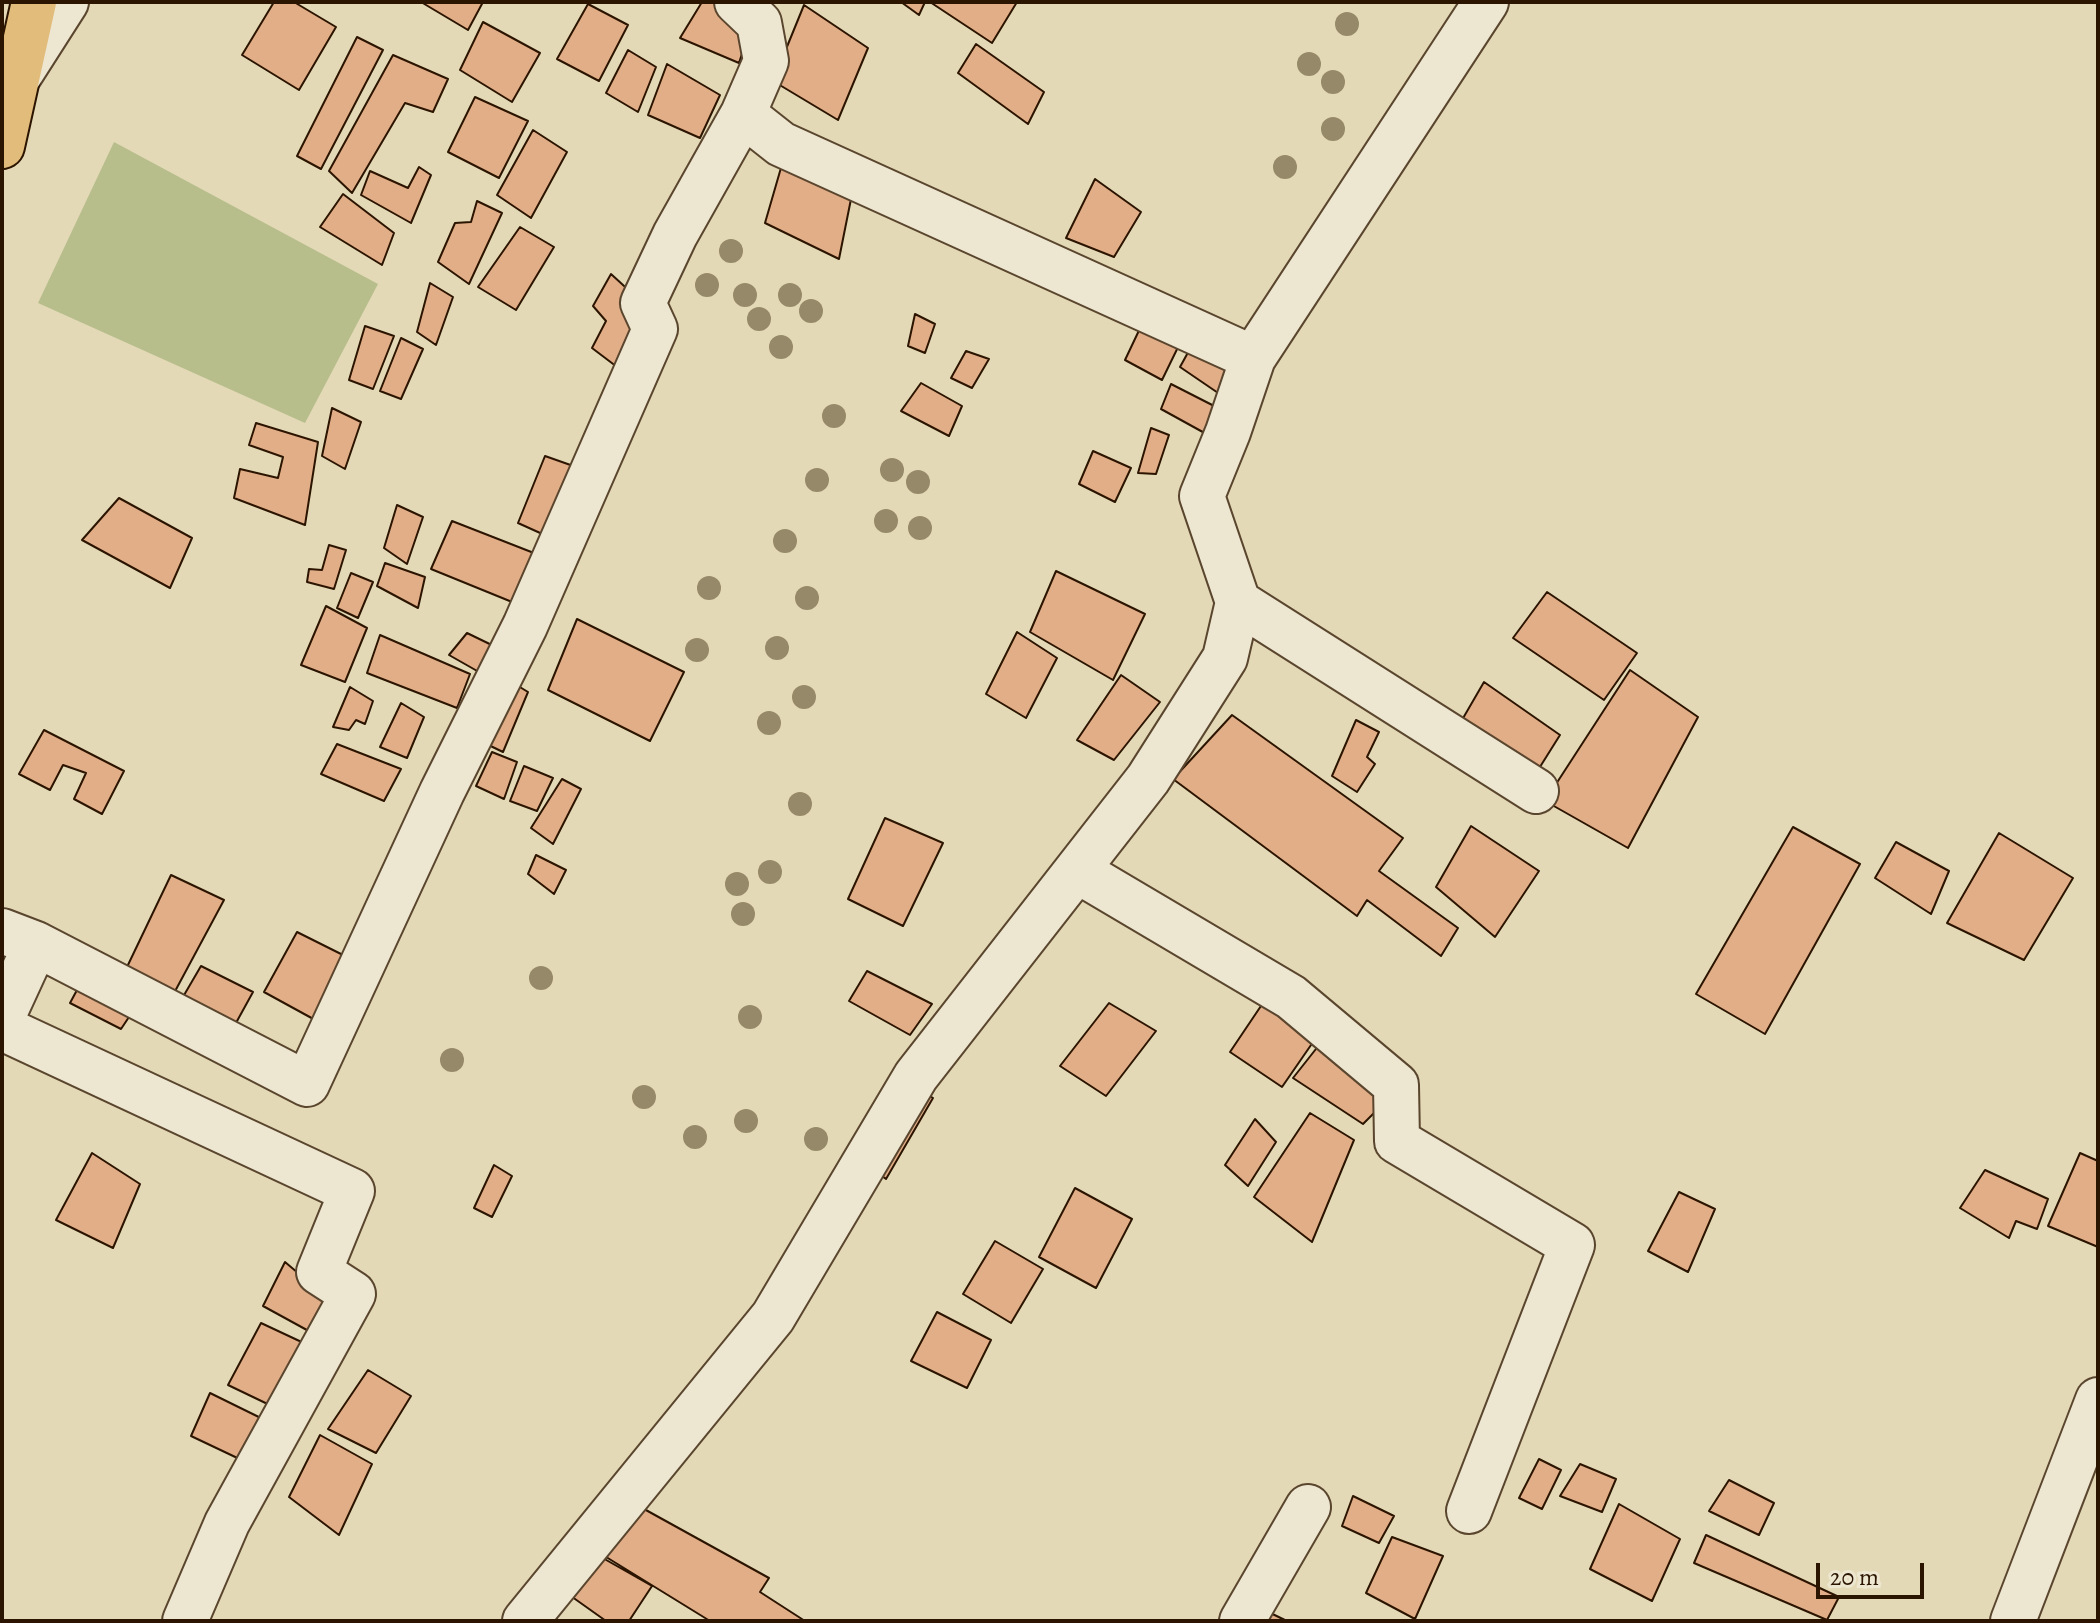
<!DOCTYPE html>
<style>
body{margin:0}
#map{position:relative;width:2100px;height:1623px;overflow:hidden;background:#e4d9b6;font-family:Alegreya,serif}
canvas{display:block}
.frame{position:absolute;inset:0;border:4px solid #2c1500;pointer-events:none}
.scale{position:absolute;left:1816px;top:1563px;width:108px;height:36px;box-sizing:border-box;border:4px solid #2c1500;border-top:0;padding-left:10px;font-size:24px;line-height:28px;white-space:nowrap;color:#2c1500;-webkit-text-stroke:6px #ede6d0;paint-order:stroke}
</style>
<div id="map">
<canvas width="2100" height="1623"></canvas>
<div class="frame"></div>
<div class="scale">20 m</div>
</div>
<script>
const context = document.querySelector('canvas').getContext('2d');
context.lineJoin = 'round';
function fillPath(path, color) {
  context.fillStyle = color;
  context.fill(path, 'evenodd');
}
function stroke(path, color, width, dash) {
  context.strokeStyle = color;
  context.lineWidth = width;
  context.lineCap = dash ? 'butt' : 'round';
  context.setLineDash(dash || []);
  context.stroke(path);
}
fillPath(new Path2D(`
 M114,142L378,284L305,423L38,303Z`), '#b7be8c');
const building = new Path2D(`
 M274,2H294L336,27L299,90L242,55Z
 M421,2H483L468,30Z
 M702,2H727L752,23L739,63L680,38Z
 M901,2H925L919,15Z
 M930,2H1017L992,43Z
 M588,4L628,25L599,81L557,59Z
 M804,5L868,48L838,120L773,81Z
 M483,22L540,53L512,102L460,70Z
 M357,37L383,50L321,169L297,156Z
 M976,44L1044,92L1028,124L958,73Z
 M628,50L656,67L638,112L606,93Z
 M393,55L448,79L433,112L405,103L352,193L329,171Z
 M667,64L720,95L700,138L648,115Z
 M475,97L528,121L499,178L448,152Z
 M533,130L567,152L531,218L497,195Z
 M785,154L854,184L839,259L765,223Z
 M419,167L431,175L411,223L361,195L370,171L408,188Z
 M1095,179L1141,212L1114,257L1066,238Z
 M343,194L394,233L382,265L320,227Z
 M477,201L502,213L469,284L438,262L455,223L471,222Z
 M520,227L554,247L516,310L478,287Z
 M611,274L635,296L640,331L625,373L592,348L606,321L593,306Z
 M430,283L453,297L436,345L417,332Z
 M915,314L935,324L925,353L908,346Z
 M1143,322L1182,339L1162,380L1125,360Z
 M365,326L394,336L373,389L349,380Z
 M401,338L423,349L401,399L380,391Z
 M1191,347L1236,373L1224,397L1180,367Z
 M966,351L989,359L972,388L951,378Z
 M921,383L962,406L949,436L901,411Z
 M1171,384L1222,410L1210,436L1161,409Z
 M332,408L361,422L345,469L322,456Z
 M256,423L318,442L305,525L234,498L240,469L278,478L283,457L249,445Z
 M1151,428L1169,435L1156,474L1138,473Z
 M1093,451L1131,468L1115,502L1079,484Z
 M545,456L579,468L549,537L518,523Z
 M119,498L192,538L170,588L82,540Z
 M397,505L423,517L407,564L384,548Z
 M452,521L539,555L517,604L431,569Z
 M329,545L346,550L334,589L307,582L309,569L322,570Z
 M385,563L425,577L418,608L377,586Z
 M1056,571L1145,614L1113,680L1030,632Z
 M351,573L373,582L358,618L337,608Z
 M1547,592L1637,653L1604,700L1513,638Z
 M326,606L367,628L345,682L301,665Z
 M577,619L684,672L650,741L548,690Z
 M1017,632L1057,658L1026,718L986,694Z
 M467,633L500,649L486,676L449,655Z
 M380,635L470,674L457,708L367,673Z
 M1630,670L1698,717L1628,848L1545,801Z
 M1121,675L1160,702L1114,760L1077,740Z
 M505,678L528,692L503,752L476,739Z
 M1484,682L1560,735L1528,786L1455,732Z
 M350,687L373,701L365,724L356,720L349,730L333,727Z
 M401,703L424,717L407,758L380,747Z
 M1232,715L1403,838L1379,871L1458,928L1441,956L1367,900L1357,916L1173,779Z
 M1356,720L1379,732L1367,757L1375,764L1357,792L1332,776Z
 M44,730L124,771L102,814L74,799L86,773L63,765L50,790L19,774Z
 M337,744L401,769L384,801L321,774Z
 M492,752L517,762L504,799L476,786Z
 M524,766L553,778L537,811L510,801Z
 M562,779L581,789L553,844L531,828Z
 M885,818L943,843L903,926L848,899Z
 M1471,826L1539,871L1495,937L1436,887Z
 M1793,827L1860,864L1765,1034L1696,994Z
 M1999,833L2073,878L2024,960L1947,923Z
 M1896,842L1949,871L1931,914L1875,878Z
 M536,855L566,870L554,894L528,874Z
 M171,875L224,900L173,995L127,967Z
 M297,932L345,956L317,1021L264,992Z
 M201,966L253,992L231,1032L180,1002Z
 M867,971L932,1004L910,1035L849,1001Z
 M84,977L137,1005L121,1029L70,1003Z
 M1269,994L1320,1032L1282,1087L1230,1052Z
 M1109,1003L1156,1031L1106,1096L1060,1066Z
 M1327,1035L1381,1082L1376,1111L1363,1124L1293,1078Z
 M920,1090L933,1098L886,1179L870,1167Z
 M1310,1113L1354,1140L1312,1242L1254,1197Z
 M1255,1119L1276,1142L1248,1186L1225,1165Z
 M92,1153L140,1184L113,1248L56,1220Z
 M2080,1153L2098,1161V1247L2048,1226Z
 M494,1165L512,1176L492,1217L474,1208Z
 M1985,1170L2048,1199L2037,1229L2016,1221L2009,1238L1960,1208Z
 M1075,1188L1132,1219L1096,1288L1039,1257Z
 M1679,1192L1715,1209L1688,1272L1648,1251Z
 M995,1241L1043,1269L1011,1323L963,1294Z
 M285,1262L330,1300L316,1335L263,1306Z
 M937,1312L991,1340L967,1388L911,1361Z
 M261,1323L308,1345L278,1409L228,1385Z
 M368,1370L411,1396L376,1453L328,1429Z
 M210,1393L273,1424L250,1464L191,1436Z
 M320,1435L372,1464L339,1535L289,1497Z
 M1539,1459L1561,1470L1542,1509L1519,1498Z
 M1580,1464L1616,1479L1602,1512L1560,1496Z
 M1729,1480L1774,1503L1759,1535L1709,1511Z
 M1353,1496L1394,1516L1379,1543L1342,1526Z
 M635,1504L769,1578L760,1592L805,1621H710L598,1552Z
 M1619,1504L1680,1539L1652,1601L1590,1569Z
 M1706,1535L1839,1597L1827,1620L1694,1563Z
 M1392,1537L1443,1556L1415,1619L1366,1593Z
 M601,1557L652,1586L629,1621H606L568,1594Z
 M1260,1608L1287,1621H1253Z`);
fillPath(building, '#e2ae88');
stroke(building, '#2c1500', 2);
const minor = new Path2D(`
 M737,2L759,23L766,61L743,114L781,144L1253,358
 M20,74L66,2
 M1238,602L1536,791
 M1078,871L1291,997L1396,1085L1397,1141L1572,1245L1469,1511
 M2,931L36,944L2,1018
 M36,944L307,1084L442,792L525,626L655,329L643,303L675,235L743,114
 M2,1028L352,1191L319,1272L353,1294L227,1523L185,1621
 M525,1621L773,1317L916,1076L1148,779L1225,658L1238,602L1202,496L1228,432L1253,358L1486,2
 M1242,1621L1308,1507
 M2013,1621L2098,1400`);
const major = new Path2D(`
 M2,146L34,2`);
stroke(minor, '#5a462e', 48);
stroke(major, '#2c1500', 48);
stroke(minor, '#ede6d0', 44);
stroke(major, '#e2bc7b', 44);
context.fillStyle = '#968969';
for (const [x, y] of [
 [1347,24],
 [1309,64],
 [1333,82],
 [1333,129],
 [1285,167],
 [731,251],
 [707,285],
 [745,295],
 [790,295],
 [811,311],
 [759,319],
 [781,347],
 [834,416],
 [892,470],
 [817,480],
 [918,482],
 [886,521],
 [920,528],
 [785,541],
 [709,588],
 [807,598],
 [777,648],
 [697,650],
 [804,697],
 [769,723],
 [800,804],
 [770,872],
 [737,884],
 [743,914],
 [541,978],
 [750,1017],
 [452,1060],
 [644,1097],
 [746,1121],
 [695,1137],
 [816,1139]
]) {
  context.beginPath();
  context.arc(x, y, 12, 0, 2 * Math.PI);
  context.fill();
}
</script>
